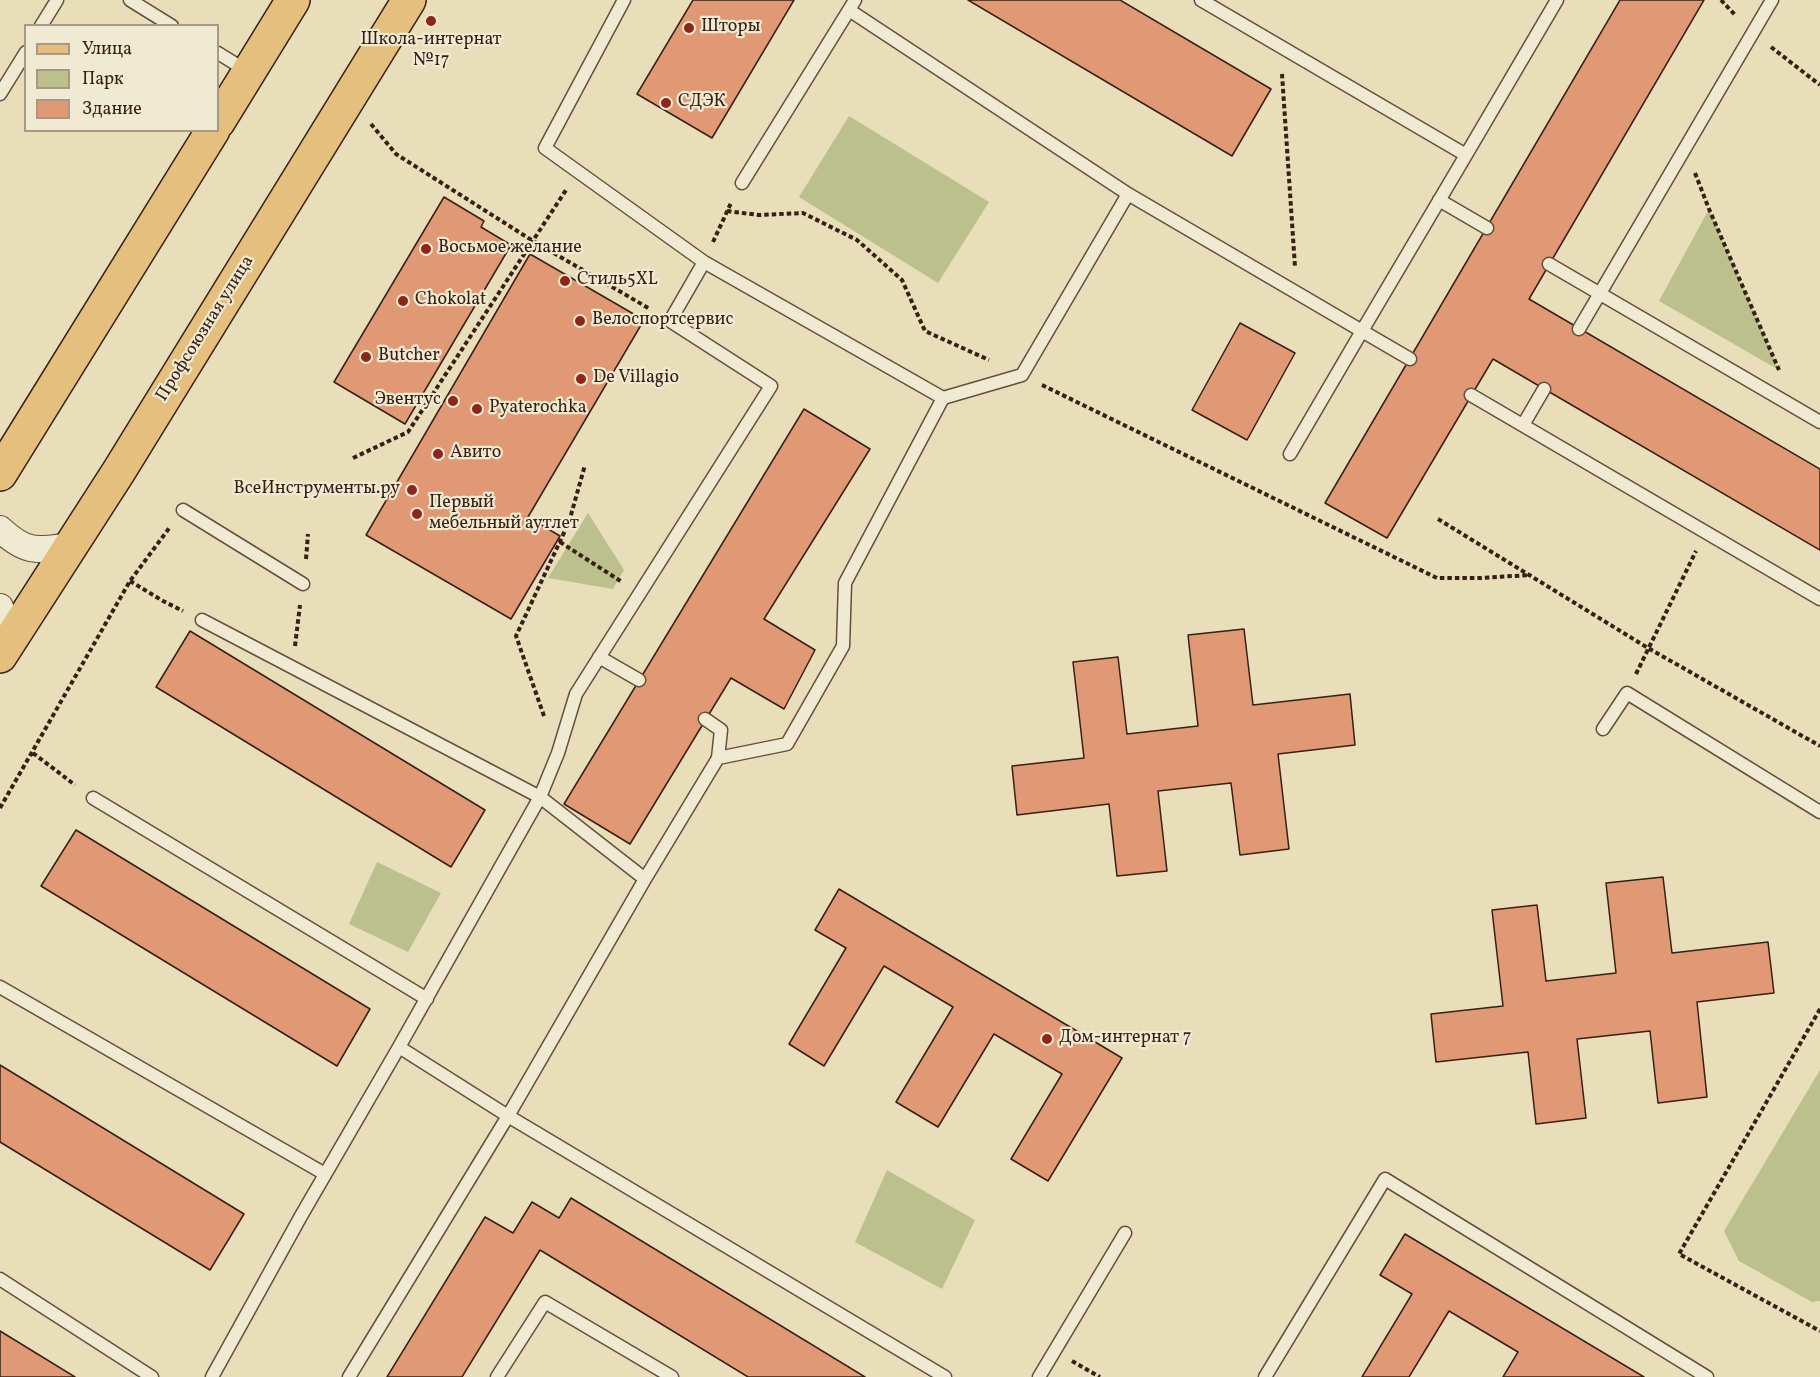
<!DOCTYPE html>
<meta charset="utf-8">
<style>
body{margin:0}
#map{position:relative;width:1820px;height:1377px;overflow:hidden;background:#e9deba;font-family:Vollkorn,serif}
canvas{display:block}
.legend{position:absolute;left:24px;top:24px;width:195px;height:108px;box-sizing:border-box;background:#f1ead2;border:2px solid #a79986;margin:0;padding:8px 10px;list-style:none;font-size:18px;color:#371f14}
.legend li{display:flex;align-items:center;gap:12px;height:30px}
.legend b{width:30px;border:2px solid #a79986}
</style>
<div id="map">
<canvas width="1820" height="1377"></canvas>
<ul class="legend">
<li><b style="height:8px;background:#e4bf7d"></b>Улица</li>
<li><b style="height:16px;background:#bbc08c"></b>Парк</li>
<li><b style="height:16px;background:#e19975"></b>Здание</li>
</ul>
</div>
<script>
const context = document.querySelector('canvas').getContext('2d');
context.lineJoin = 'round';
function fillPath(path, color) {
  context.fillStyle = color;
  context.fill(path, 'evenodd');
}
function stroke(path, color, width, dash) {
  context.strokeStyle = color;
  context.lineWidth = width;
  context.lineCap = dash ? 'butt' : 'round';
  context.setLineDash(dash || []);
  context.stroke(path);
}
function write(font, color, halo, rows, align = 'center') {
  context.font = font + ' Vollkorn,serif';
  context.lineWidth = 4.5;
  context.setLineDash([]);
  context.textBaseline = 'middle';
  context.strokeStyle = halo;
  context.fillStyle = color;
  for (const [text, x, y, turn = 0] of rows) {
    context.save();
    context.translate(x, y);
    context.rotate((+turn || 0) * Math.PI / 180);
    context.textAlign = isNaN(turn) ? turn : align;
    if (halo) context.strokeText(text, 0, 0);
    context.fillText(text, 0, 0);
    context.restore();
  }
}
fillPath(new Path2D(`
 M849,116L989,202L938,283L799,197Z
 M1709,209L1779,370L1659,301Z
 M588,513L624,570L613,589L548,578Z
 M377,862L441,893L408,952L349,924Z
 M1820,1070V1301L1812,1302L1739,1261L1724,1231Z
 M887,1170L975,1220L942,1289L855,1242Z`), '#bbc08c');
const building = new Path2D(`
 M693,0H794L712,138L637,94Z
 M968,0H1120L1271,89L1232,156Z
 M1620,0H1704L1529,299L1820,469V550L1493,359L1387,538L1325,503Z
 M444,197L484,221L481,227L511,245L405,424L334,382Z
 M530,254L644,320L528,517L560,536L511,619L366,535Z
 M1240,323L1295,353L1247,440L1192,410Z
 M804,409L870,449L764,619L815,650L784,709L731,678L630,844L564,804Z
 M1244,629L1253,705L1350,694L1355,745L1278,754L1289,849L1240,855L1231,783L1158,791L1167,871L1117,876L1109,804L1017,815L1012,766L1084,758L1073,662L1118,657L1127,734L1198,726L1188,635Z
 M190,631L485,810L451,867L156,687Z
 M76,830L370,1009L337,1066L41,886Z
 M1663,877L1672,953L1768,942L1774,993L1697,1002L1707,1097L1658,1103L1650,1031L1577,1039L1586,1118L1536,1124L1528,1052L1436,1062L1431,1014L1503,1006L1492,910L1537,905L1546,981L1616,973L1606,883Z
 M839,889L1122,1058L1048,1181L1011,1159L1062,1074L994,1034L938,1127L896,1102L953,1007L884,966L824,1066L789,1044L846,948L815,930Z
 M0,1065L244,1214L210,1270L0,1142Z
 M571,1198L865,1377H748L540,1250L462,1377H387L485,1217L513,1233L532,1202L559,1218Z
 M1405,1234L1644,1377H1503L1518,1352L1449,1311L1409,1377H1362L1412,1294L1380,1275Z
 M0,1331L75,1377H0Z`);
fillPath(building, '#e19975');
stroke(building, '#371f14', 1.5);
const service = new Path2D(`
 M130,0L172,26
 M624,0L545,148L704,262L943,398L1022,375L1128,194L1362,331L1466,155L1201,0
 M855,0L849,10L1128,194
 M41,26L57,0
 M218,53L247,71
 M0,94L26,52
 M1466,155L1557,0
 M742,183L849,10
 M1439,200L1487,228
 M1549,264L1820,422
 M1579,329L1772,0
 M1471,395L1820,599
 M1523,425L1544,389
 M1290,454L1362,331L1410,359
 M183,510L303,584
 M202,620L540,797L399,1047
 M599,657L639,680
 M705,719L721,730L718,758
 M1603,729L1627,693L1820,812
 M93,798L427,999
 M645,879L540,797L558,753L576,694L771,386L670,321L704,262
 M0,987L325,1174
 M0,1279L152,1377
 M212,1377L301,1216L399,1047L508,1116L945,1377
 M349,1377L508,1116L645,879L718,758L787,744L843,646L845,583L943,398
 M497,1377L545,1302L672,1377
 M1039,1377L1125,1233
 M1265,1377L1385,1179L1707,1377`);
const minor = new Path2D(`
 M0,529C26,553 36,551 69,546
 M0,607L11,638`);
const primary = new Path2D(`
 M218,122L293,0
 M0,474L213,130
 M0,656L119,471L409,0`);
stroke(service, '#644f3e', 15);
stroke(minor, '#644f3e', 28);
stroke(primary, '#371f14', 36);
stroke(new Path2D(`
 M1721,0L1736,16
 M1771,47L1820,85
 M1282,74L1295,267
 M371,124L396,154L533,241L650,309
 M1695,173L1709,209L1779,370
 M727,211L759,215L803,213L857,240L902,280L925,331L989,360
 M713,242L731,203
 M1042,385L1437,578H1480L1530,575
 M353,458L408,432L566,190
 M1438,519L1648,648L1820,746
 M560,542L622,582
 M306,559L308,534
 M130,581L163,601L183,611
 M295,646L300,605
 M1636,674L1696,551
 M544,716L516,636L569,522L585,465
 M33,753L75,785
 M0,808L130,581L170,527
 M1820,1009L1679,1254L1820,1331
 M1072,1361L1100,1377`), '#371f14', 4, [4.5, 3]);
stroke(service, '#f1ead2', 12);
stroke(minor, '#f1ead2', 26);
stroke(primary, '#e4bf7d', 33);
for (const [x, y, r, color] of [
 [431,21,6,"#8f2418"],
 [689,28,6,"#8f2418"],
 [666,103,6,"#8f2418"],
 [426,249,6,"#8f2418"],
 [565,281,6,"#8f2418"],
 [403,301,6,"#8f2418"],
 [580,321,6,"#8f2418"],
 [366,357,6,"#8f2418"],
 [581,379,6,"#8f2418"],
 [453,401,6,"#8f2418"],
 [477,409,6,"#8f2418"],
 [438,454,6,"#8f2418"],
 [412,490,6,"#8f2418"],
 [417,514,6,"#8f2418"],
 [1047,1039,6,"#8f2418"]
]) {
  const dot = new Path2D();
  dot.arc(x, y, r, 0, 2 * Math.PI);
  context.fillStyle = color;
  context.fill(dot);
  stroke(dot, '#f1ead2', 2);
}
write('18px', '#371f14', '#f1ead2', [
 ["Шторы",701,28],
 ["Школа-интернат",431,41,"center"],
 ["№17",431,62,"center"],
 ["СДЭК",678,103],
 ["Восьмое желание",438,249],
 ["Стиль5XL",577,281],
 ["Chokolat",415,301],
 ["Велоспортсервис",592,321],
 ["Butcher",378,357],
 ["De Villagio",593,379],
 ["Эвентус",441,401,"right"],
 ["Pyaterochka",489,409],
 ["Авито",450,454],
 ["ВсеИнструменты.ру",400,490,"right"],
 ["Первый",429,504],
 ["мебельный аутлет",429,525],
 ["Дом-интернат 7",1059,1039]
], 'left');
write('18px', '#371f14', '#f1ead2', [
 ["Профсоюзная улица",206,329,-58]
]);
</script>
